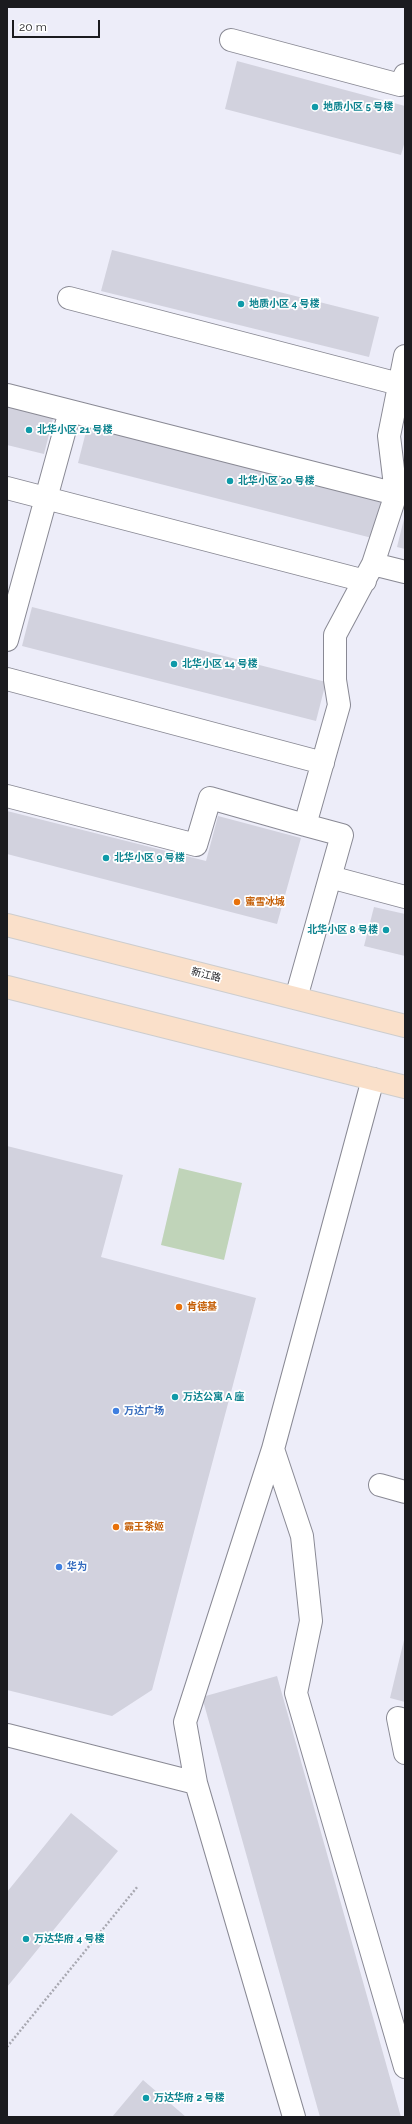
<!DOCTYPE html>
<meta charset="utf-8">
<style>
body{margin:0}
#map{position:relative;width:412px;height:2124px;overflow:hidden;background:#ededf9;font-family:Raleway,sans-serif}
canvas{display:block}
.frame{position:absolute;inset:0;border:8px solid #1b1b1f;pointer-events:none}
.scale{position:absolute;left:12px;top:20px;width:88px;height:18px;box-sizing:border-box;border:2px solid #1b1b1f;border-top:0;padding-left:5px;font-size:12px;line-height:14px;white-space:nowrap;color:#1b1b1f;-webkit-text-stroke:3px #fff;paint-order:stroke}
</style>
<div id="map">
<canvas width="412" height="2124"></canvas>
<div class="frame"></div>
<div class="scale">20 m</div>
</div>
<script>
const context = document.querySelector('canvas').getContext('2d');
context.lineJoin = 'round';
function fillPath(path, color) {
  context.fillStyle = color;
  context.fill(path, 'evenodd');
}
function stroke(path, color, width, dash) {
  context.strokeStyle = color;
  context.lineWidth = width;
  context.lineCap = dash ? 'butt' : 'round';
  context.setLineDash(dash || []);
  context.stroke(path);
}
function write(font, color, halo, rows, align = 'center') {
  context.font = font + ' Raleway,"Noto Sans SC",sans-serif';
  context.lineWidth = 3.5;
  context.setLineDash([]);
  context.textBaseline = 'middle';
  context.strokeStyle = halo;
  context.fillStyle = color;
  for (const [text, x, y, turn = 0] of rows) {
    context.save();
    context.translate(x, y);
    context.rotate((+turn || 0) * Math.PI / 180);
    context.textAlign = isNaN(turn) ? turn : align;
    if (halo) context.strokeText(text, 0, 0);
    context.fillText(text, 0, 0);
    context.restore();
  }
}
fillPath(new Path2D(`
 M179,1168L242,1183L224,1260L161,1245Z`), '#c0d4b9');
fillPath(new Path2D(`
 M237,61L405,106V141L401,155L225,109Z
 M112,250L379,317L369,357L101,291Z
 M7,403L54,415L44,454L7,445Z
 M88,424L382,499L372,538L78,463Z
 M404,519H405V549L397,547Z
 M32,607L326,682L316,721L22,646Z
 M7,811L206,861L218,816L301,838L277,924L7,854Z
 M374,907L405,914V956L364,946Z
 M7,1146L123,1175L101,1257L256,1298L152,1690L112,1716L7,1690Z
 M404,1640H405V1702L390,1698Z
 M277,1676L401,2117H320L202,1697Z
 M71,1813L118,1851L7,1987V1892Z
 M143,2080L186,2117H112Z`), '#d2d2de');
const minor = new Path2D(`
 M231,40L400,85L405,75
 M69,298L399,384
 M7,395L396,494
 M7,488L365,581
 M373,564L405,572
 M7,640L70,411
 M7,679L323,763
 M7,796L196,845L210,798L305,825
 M330,877L405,897
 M296,998L342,835L305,825L339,705L335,680V635L373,564L396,494L389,436L405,356
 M373,1079L273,1449L302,1536L311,1621L296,1693L405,2067
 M273,1449L185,1722L196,1783L294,2117
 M380,1485L405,1492
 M405,1720L398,1718L405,1753
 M7,1735L196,1783`);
const major = new Path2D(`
 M7,925L405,1026
 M7,987L405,1087`);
stroke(minor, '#898994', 24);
stroke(major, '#cdcdce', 24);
stroke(new Path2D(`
 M7,2047L138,1886`), '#a8a8b1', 2.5, [2, 2]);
stroke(minor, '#fff', 22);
stroke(major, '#fae0ca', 22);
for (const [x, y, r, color] of [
 [315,107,4,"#0f9aa8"],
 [241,304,4,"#0f9aa8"],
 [29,430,4,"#0f9aa8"],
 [230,481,4,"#0f9aa8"],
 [174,664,4,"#0f9aa8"],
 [106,858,4,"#0f9aa8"],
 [237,902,4,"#e8710a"],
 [386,930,4,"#0f9aa8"],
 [179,1307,4,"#e8710a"],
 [175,1397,4,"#0f9aa8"],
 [116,1411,4,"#3f7fe0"],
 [116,1527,4,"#e8710a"],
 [59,1567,4,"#3f7fe0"],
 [26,1939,4,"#0f9aa8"],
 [146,2098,4,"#0f9aa8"]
]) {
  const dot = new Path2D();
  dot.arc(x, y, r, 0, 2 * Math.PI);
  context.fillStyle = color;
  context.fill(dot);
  stroke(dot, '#fff', 1.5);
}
write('bold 10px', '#0d838f', '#fff', [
 ["地质小区 5 号楼",323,107],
 ["地质小区 4 号楼",249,304],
 ["北华小区 21 号楼",37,430],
 ["北华小区 20 号楼",238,481],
 ["北华小区 14 号楼",182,664],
 ["北华小区 9 号楼",114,858],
 ["北华小区 8 号楼",378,930,"right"],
 ["万达公寓 A 座",183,1397],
 ["万达华府 4 号楼",34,1939],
 ["万达华府 2 号楼",154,2098]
], 'left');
write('bold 10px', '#c56008', '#fff', [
 ["蜜雪冰城",245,902],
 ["肯德基",187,1307],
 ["霸王茶姬",124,1527]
], 'left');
write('10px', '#1b1b1f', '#fff', [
 ["新江路",206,975,14]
]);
write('bold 10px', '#366cbe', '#fff', [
 ["万达广场",124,1411],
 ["华为",67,1567]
], 'left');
</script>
